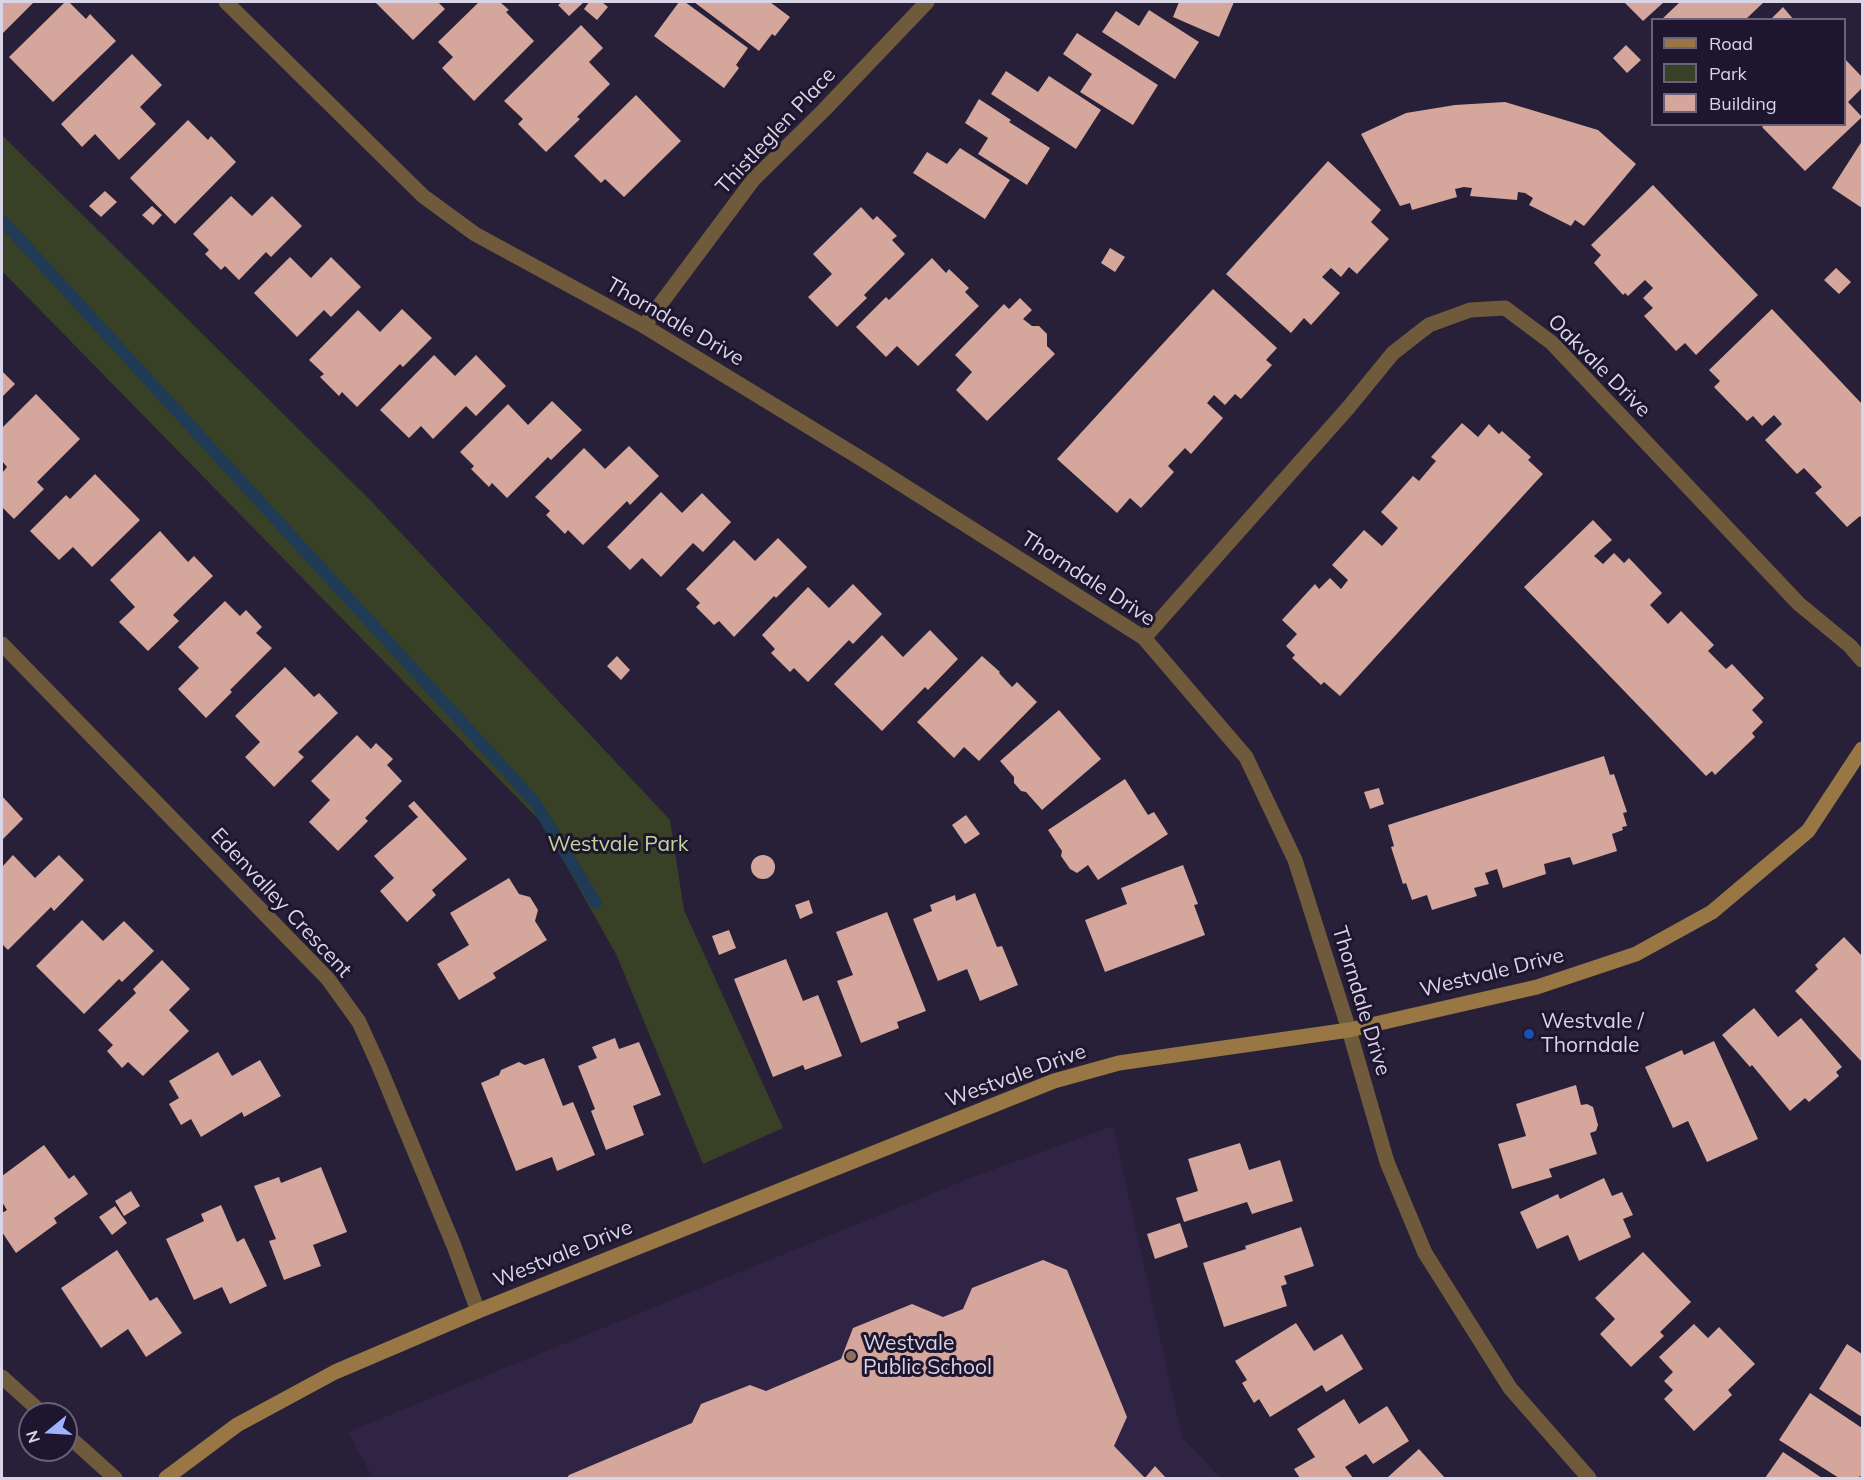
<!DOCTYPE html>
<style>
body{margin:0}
#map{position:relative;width:1864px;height:1480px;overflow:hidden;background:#282039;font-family:Mulish,sans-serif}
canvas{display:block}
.frame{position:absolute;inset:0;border:3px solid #d9d5e6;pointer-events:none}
.legend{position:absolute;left:1651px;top:18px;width:195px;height:108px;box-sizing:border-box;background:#1e162f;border:2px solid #696278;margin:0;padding:8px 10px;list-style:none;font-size:18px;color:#d9d5e6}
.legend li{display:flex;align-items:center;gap:12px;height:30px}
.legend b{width:30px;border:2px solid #696278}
.north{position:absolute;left:18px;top:1402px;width:60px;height:60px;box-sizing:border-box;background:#1e162f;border:2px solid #696278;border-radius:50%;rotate:252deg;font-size:16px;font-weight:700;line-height:24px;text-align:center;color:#d9d5e6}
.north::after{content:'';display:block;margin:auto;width:21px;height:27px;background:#9fb3fd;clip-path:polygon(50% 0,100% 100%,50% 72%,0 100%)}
</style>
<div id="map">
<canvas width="1864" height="1480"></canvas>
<div class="frame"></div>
<ul class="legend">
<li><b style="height:8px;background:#974"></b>Road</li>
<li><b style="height:16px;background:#384025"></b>Park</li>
<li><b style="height:16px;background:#d5a69b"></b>Building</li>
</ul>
<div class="north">N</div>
</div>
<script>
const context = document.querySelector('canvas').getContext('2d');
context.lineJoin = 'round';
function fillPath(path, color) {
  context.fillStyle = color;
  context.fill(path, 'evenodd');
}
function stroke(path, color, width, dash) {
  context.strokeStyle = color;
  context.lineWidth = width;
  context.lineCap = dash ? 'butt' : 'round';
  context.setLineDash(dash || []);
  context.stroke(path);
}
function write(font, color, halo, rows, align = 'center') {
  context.font = font + ' Mulish,sans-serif';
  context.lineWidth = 6;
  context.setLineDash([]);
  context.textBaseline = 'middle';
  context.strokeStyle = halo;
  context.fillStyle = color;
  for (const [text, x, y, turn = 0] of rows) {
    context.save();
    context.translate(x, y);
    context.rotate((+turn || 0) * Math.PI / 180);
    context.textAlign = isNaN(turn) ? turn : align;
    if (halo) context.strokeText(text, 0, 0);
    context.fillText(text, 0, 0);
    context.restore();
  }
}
fillPath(new Path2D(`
 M1113,1126L1182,1438L1221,1478H373L348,1432L973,1177Z`), '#2f2444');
fillPath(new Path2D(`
 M2,135L371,501L670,820L684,910L783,1128L703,1164L617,956L543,824L2,271Z`), '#384025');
stroke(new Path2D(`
 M2,220L534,801L596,903`), '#1f3b56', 12);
fillPath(new Path2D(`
 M2,2H34L2,34Z
 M65,2H69L86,19L90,14L116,41L53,102L9,57Z
 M375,2H438L445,9L413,40Z
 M479,2H500L509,10L506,12L534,41L474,101L442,68L453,57L438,42Z
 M562,2H584L569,16L558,5Z
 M589,2H602L608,7L597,20L584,9Z
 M679,2H685L748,48L736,65L739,68L724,88L654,36Z
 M694,2H770L790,17L775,36L772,34L759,51Z
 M1179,2H1234L1219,37L1173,17Z
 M1624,2H1664L1643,21Z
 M1680,2H1764L1745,20H1661Z
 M1783,7L1794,20H1770Z
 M1149,10L1199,42L1175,79L1102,32L1116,11L1139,26Z
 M581,25L603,48L589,62L610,84L577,117L580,119L546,152L518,124L523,119L504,101Z
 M1077,33L1158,85L1133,125L1080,92L1092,74L1063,54Z
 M1626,45L1641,60L1627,73L1613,58Z
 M132,54L162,85L140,107L156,124L119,160L95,134L82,147L61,124Z
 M1844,58L1862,77V88L1848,102L1862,117L1805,171L1762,127L1765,124H1844Z
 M1006,71L1038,92L1049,76L1101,110L1076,149L991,94Z
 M636,95L681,141L624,197L605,179L601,183L574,156Z
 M979,99L1011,120L1009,122L1050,148L1027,185L978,154L988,138L965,123Z
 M1505,102L1598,130L1636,164L1584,226L1575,220L1571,226L1529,205L1533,198L1525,193L1518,192L1517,200L1470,196L1472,188L1464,187L1455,189L1457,197L1412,210L1410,203L1400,206L1361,134L1406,113L1455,105Z
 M188,120L208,140L211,136L236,162L175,224L130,178Z
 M1862,141V208L1832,188Z
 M960,148L1010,180L985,219L913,173L927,152L947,164Z
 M1328,161L1381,210L1371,222L1389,239L1357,274L1349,267L1341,277L1331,268L1322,277L1340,293L1311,325L1304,318L1291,333L1226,274Z
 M1653,185L1758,295L1696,355L1685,343L1676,351L1644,316L1653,308L1643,298L1653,288L1645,280L1628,296L1625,293L1623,295L1594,263L1601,255L1591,245Z
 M105,191L117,202L101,217L89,206Z
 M231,196L252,216L272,196L302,226L271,257L266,252L239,280L225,266L221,270L205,254L209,250L193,234Z
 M152,206L162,215L153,225L142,215Z
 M861,207L873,220L877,216L897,236L892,240L905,254L864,295L867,298L837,327L808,297L832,274L813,254Z
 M1110,248L1125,257L1115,272L1101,263Z
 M290,257L311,278L331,257L361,287L331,317L324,310L297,337L254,293Z
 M932,258L946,273L949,269L969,288L965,292L979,306L918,366L897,346L886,357L856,327L886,297L889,300Z
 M1836,268L1851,282L1839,294L1824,280Z
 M1213,289L1277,348L1266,360L1272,365L1241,399L1235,394L1225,405L1214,395L1207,403L1223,418L1191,454L1185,448L1168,466L1174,472L1141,508L1130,498L1117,513L1057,459Z
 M1020,298L1032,310L1023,319L1032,326H1039L1047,334V346L1055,354L987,421L956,390L972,372L955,355L1004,304L1009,309Z
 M402,309L432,338L403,367L400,364L357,407L342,392L339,396L320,377L324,374L309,360L358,310L380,332Z
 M1772,309L1862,404V518L1860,516L1847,527L1815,493L1822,487L1804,468L1797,474L1765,440L1782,424L1774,415L1762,426L1753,416L1747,421L1714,387L1720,381L1709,370Z
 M434,355L455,376L476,355L506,386L476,416L466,406L433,439L421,426L409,438L380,410Z
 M2,371L15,384L2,397Z
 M36,394L80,439L37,482L44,489L14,519L2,507V473L7,467L2,461V428Z
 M552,401L582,430L551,460L548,457L507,498L492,483L489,487L471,469L474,466L460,452L508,404L528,425Z
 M1462,423L1478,437L1489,424L1499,434L1502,431L1531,457L1528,460L1543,474L1340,696L1324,682L1321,685L1292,658L1295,655L1286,646L1297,634L1282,620L1315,584L1319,589L1330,578L1341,589L1348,580L1332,565L1364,530L1382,546L1398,528L1381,512L1413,476L1419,481L1436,461L1431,457Z
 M629,446L659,476L630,505L627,501L583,545L568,530L565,534L546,515L550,511L535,497L584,448L605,469Z
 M95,474L140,520L92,567L73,547L59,560L30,531L66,495L70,499Z
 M661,492L682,513L702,493L731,522L703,552L693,543L661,577L642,558L630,570L607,547Z
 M1593,520L1612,540L1594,556L1603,564L1614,553L1624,563L1629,558L1662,593L1650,605L1668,624L1681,611L1714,645L1708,651L1726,669L1732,664L1764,698L1752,710L1763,722L1752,733L1755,737L1715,775L1712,771L1706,776L1524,587Z
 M160,531L188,562L194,556L213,576L173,615L179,621L148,651L119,622L135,607L110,580Z
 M778,538L807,567L776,598L774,596L734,637L719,621L714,625L696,607L700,603L686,589L734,540L755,561Z
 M853,584L882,614L853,644L849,640L808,682L794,668L790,672L771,653L775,649L762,635L808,587L829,608Z
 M225,601L240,616L246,610L262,627L256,633L272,648L230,690L232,692L206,718L178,689L199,668L178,647Z
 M930,630L958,659L928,690L925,687L882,731L834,684L882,635L903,657Z
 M617,656L630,670L621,680L607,666Z
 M982,656L1000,672L999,673L1012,687L1017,682L1037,702L979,761L964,747L954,758L917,722Z
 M285,667L314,697L319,693L338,713L298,752L304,757L274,787L245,757L260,742L235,716Z
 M1059,710L1101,759L1042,810L1026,792L1021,791L1014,783V777L1000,761Z
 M357,735L371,749L376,743L393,759L387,765L402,781L365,818L368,821L338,851L309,822L330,800L311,781Z
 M1604,756L1610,775L1614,774L1627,812L1623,813L1627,826L1622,827L1623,830L1612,834L1617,851L1573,865L1570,857L1544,864L1546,874L1503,888L1497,869L1485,873L1489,884L1474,888L1477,896L1432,910L1427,895L1412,900L1406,883L1403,884L1391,847L1394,846L1388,825Z
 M1125,779L1148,815L1154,812L1168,834L1098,880L1088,865L1077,873L1070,869L1061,856L1062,851L1048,830Z
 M1379,788L1384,804L1370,809L1364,792Z
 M2,796L23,819L2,840Z
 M414,801L467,859L432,890L436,895L407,922L380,891L394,878L374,856L418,817L408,806Z
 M966,815L980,834L965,844L952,825Z
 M751 867a12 12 0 1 1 24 0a12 12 0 1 1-24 0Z
 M13,855L35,878L59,855L84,880L54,911L51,907L8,950L2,944V867Z
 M1183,865L1198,904L1194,905L1205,935L1105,972L1085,920L1127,904L1121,888Z
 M509,878L519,894L530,897L538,910L535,921L547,940L493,973L496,978L459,1000L437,964L469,945L450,913Z
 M975,893L997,947L1002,946L1018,985L980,1001L967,969L938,981L913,919L932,911L930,905L955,895L956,901Z
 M809,900L813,913L800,919L795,905Z
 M887,912L926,1011L897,1022L899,1028L861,1043L837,981L853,975L836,932Z
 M82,920L103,941L124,921L154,951L122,982L119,979L84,1014L36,966Z
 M729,930L736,948L719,955L712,936Z
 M1844,937L1862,956V1062L1795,991L1818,969L1815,965Z
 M786,959L803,1001L818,995L842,1056L805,1070L803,1065L773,1077L734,979Z
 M162,960L190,989L169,1010L189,1031L143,1076L128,1062L122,1068L107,1051L113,1045L98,1030L136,993L133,989Z
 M1754,1008L1778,1037L1801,1018L1842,1067L1836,1072L1839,1076L1809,1102L1805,1098L1790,1111L1752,1065L1750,1067L1722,1035Z
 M615,1038L619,1049L639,1042L661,1095L633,1106L644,1135L606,1150L591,1111L595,1109L578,1066L597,1058L592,1047Z
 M1714,1041L1758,1139L1707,1162L1688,1121L1673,1128L1645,1067L1682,1050L1684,1055Z
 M218,1052L232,1076L260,1060L281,1096L244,1117L242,1112L201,1137L191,1119L181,1125L169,1104L179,1098L169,1081Z
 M544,1058L563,1106L573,1102L595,1155L557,1171L552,1157L516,1171L481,1083L499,1075L501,1070L519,1062L525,1065Z
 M1576,1085L1581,1105L1587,1104L1593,1107L1598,1125L1596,1131L1590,1133L1597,1154L1549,1169L1552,1177L1512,1189L1498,1144L1526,1136L1516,1104Z
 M1240,1143L1249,1170L1280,1160L1293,1201L1252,1214L1247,1202L1184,1222L1176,1198L1198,1191L1188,1159Z
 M44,1145L69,1179L74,1175L88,1194L54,1218L57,1223L16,1253L2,1232V1213L7,1210L2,1202V1176Z
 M321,1167L347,1232L313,1245L321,1266L284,1280L269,1241L276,1239L254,1186L279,1177L281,1183Z
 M1604,1178L1612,1196L1622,1192L1633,1215L1623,1219L1631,1237L1579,1261L1568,1235L1537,1249L1520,1212L1558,1194L1560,1199Z
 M131,1191L140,1206L124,1216L115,1201Z
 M221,1205L237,1242L244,1238L267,1286L230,1304L222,1287L194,1300L166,1239L204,1221L201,1214Z
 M115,1206L127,1223L112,1235L99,1217Z
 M1180,1223L1188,1247L1155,1259L1147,1234Z
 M1301,1227L1314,1266L1284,1276L1287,1284L1281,1286L1287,1306L1224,1327L1203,1263L1246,1249L1245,1246Z
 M117,1250L150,1301L157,1297L182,1333L146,1357L128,1329L101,1348L61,1288Z
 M1643,1252L1691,1302L1660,1332L1664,1336L1631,1367L1600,1334L1615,1319L1595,1298Z
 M1043,1260L1067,1270L1127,1417L1114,1446L1145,1478L1155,1466L1166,1478H567L569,1475L692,1423L701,1404L750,1385L766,1391L841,1359L853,1328L912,1304L943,1317L963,1309L972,1288Z
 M1296,1323L1314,1351L1342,1334L1363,1369L1326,1392L1322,1385L1270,1417L1259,1399L1254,1403L1242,1383L1247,1380L1235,1361Z
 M1694,1324L1708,1338L1719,1327L1755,1364L1728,1390L1732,1395L1694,1431L1664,1399L1673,1390L1664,1381L1673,1372L1659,1357Z
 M1847,1344L1862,1354V1417L1819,1389Z
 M1810,1393L1862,1428V1478L1860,1476L1858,1478H1839L1779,1440Z
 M1344,1399L1359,1424L1387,1406L1409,1441L1373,1464L1366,1454L1345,1467L1353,1478H1300L1294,1469L1315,1457L1297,1429Z
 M1419,1449L1445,1478H1389L1388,1477Z
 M1783,1452L1822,1478H1765Z`), '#d5a69b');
stroke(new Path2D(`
 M226,2L423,196L475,234L644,326L865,461L1144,638L1246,757L1295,860L1349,1030L1387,1162L1425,1253L1510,1388L1589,1478
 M644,326L753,180L824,110L927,2
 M1144,638L1348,408L1393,353L1429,325L1470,310L1505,308L1552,343L1799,604L1850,646L1862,660
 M2,644L328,979L359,1022L379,1066L454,1246L478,1311
 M2,1377L43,1414
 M66,1434L115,1478`), '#6f5a3b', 15);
stroke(new Path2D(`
 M166,1478L237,1425L335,1372L478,1311L1054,1081L1119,1063L1349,1030L1537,987L1636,954L1712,912L1808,831L1862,749`), '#974', 15);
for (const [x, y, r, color] of [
 [1529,1034,6,"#1a4fb4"],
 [851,1356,6,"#8d6e63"]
]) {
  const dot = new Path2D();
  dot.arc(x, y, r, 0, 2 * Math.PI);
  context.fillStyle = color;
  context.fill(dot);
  stroke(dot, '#1e162f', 2);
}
write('21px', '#d9d5e6', '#1e162f', [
 ["Thistleglen Place",776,131,-47],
 ["Thorndale Drive",675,322,30],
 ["Oakvale Drive",1599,366,45],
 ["Thorndale Drive",1088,579,33],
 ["Edenvalley Crescent",281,903,47],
 ["Westvale Drive",1492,973,-14],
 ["Thorndale Drive",1361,1001,73],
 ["Westvale Drive",1016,1076,-20],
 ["Westvale Drive",563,1254,-22]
]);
write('21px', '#c1d797', '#1e162f', [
 ["Westvale Park",618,845]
]);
write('21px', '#d9d5e6', '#1e162f', [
 ["Westvale /",1541,1022],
 ["Thorndale",1541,1046],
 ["Westvale",863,1344],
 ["Public School",863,1368]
], 'left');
</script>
